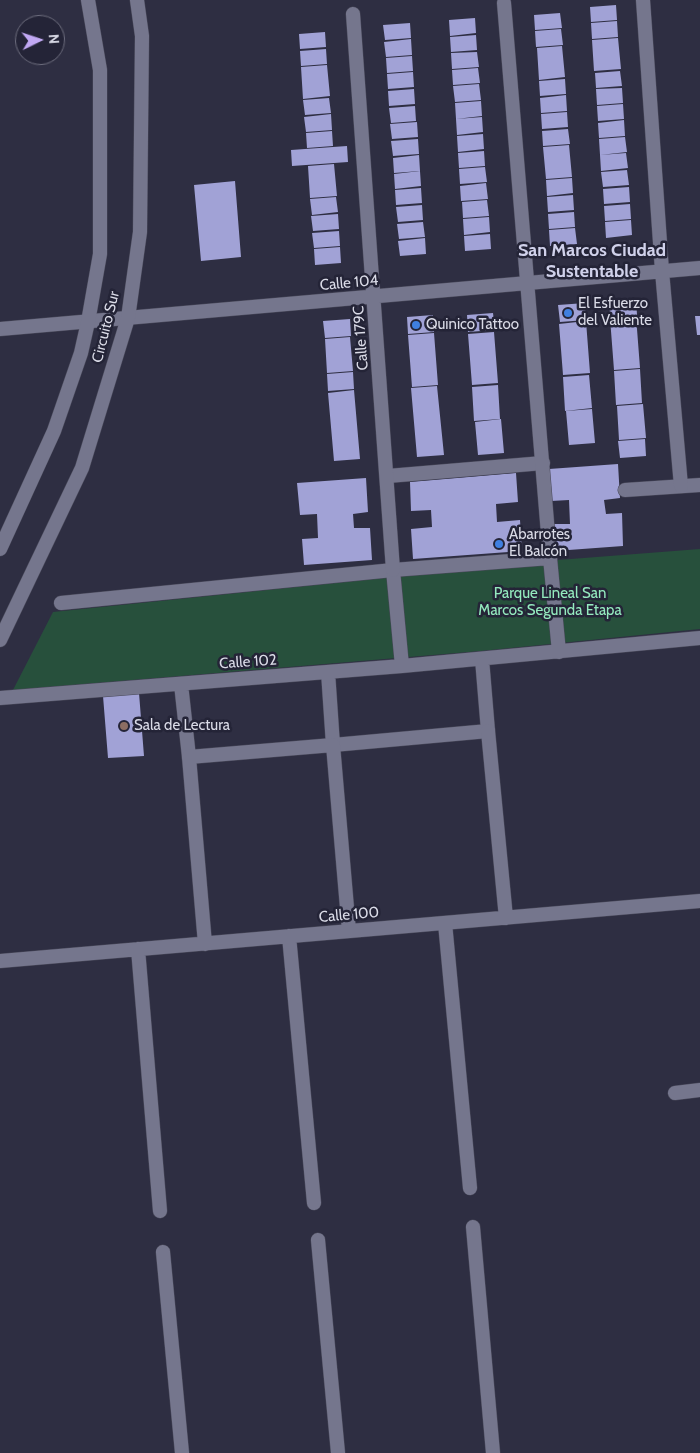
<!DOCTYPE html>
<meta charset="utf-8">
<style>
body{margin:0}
#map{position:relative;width:700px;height:1453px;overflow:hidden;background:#2e2e42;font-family:Cabin,sans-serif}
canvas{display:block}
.north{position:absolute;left:15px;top:15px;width:50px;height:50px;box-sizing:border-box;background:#242437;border:1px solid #6d6d7d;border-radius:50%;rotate:86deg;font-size:14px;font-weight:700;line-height:20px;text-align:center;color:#dadbe7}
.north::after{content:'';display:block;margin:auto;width:18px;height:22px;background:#c1a8f3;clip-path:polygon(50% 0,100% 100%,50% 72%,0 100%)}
</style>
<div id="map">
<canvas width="700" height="1453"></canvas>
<div class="north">N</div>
</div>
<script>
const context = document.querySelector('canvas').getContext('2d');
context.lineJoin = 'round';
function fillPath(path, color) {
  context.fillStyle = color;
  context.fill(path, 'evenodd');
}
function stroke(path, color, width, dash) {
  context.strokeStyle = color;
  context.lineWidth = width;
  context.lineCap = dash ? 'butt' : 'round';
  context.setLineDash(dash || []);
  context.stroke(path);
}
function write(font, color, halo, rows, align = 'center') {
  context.font = font + ' Cabin,sans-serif';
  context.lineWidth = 5;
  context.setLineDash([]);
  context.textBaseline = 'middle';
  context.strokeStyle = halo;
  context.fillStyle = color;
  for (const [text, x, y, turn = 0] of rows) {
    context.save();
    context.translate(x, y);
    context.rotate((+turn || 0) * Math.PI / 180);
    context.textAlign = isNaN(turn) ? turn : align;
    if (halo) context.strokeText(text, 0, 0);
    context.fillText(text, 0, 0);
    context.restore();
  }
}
fillPath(new Path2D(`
 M700,549V629L481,651L13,690L53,612L558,560Z`), '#27503c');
fillPath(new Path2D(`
 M616,5L617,20L591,22L590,7Z
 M560,13L562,28L535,30L534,15Z
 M475,18L476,33L450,36L449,20Z
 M617,21L618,37L592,39L591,23Z
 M410,23L411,38L385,40L383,25Z
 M561,29L563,45L536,47L535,31Z
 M325,32L326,47L300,49L299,34Z
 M476,35L477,50L451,52L450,37Z
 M618,38L621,69L594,71L592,40Z
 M411,39L412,55L386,57L384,42Z
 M562,46L565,77L539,80L537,48Z
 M326,49L327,64L301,66L300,51Z
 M477,52L479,67L452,69L451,53Z
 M412,56L413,71L387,73L386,58Z
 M327,65L330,96L303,99L301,67Z
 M478,68L480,83L453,85L452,70Z
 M620,71L622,86L596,88L595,73Z
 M413,72L414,87L388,89L387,74Z
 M565,79L566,94L540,96L539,81Z
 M479,84L481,100L455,102L453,86Z
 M622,88L623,103L597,105L596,89Z
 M414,89L415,104L389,106L388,91Z
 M566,95L567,111L541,113L540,98Z
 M329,98L331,113L305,115L303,100Z
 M481,101L482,116L456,119L455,103Z
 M623,104L624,119L598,121L597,106Z
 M415,106L416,121L391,123L389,108Z
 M567,112L568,127L542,129L541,114Z
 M331,114L332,130L306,132L304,117Z
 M482,117L483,132L457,135L456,119Z
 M624,120L625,136L599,138L598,123Z
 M417,122L418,137L392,139L390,124Z
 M568,129L570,144L543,146L542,131Z
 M332,131L333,146L307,148L306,133Z
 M483,134L484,149L458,152L457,136Z
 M625,137L627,152L600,155L599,139Z
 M418,139L419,154L393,156L391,141Z
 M569,145L572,177L546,179L543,147Z
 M347,146L348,162L292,166L291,150Z
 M484,151L485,166L459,168L458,153Z
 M626,153L628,168L601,171L600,155Z
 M419,155L420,171L394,173L393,158Z
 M334,164L337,196L310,198L308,166Z
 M485,167L487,182L460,184L459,169Z
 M627,170L629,185L603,187L601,172Z
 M420,171L421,186L395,189L394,174Z
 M572,178L573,193L547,196L546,180Z
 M235,181L241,257L201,261L194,185Z
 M486,183L488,199L461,201L460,186Z
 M629,187L630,202L604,204L603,189Z
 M421,188L422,203L396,205L395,190Z
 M573,195L574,210L548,212L547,197Z
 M336,197L338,212L312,215L310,199Z
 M487,200L489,216L463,218L462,202Z
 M630,204L631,219L605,221L604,206Z
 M422,205L423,220L398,222L396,207Z
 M574,212L575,227L549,229L548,214Z
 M338,214L339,229L313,231L311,216Z
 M489,217L490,232L464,235L463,219Z
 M631,220L632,235L606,238L605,222Z
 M423,222L425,237L399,239L397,224Z
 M575,228L577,244L550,246L549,230Z
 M339,231L340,246L314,248L312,233Z
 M490,234L491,249L465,251L464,236Z
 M425,238L426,254L400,256L398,241Z
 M340,247L341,263L315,265L314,249Z
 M636,298L637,315L610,317L609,300Z
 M585,303L586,320L560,322L558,305Z
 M493,313L495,330L468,332L467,315Z
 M433,315L434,332L408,334L407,317Z
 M636,316L640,368L614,370L610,318Z
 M695,316H700V335H697Z
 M350,319L351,336L325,338L323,321Z
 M586,321L590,373L563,375L559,324Z
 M494,332L498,383L472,385L468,334Z
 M434,333L438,385L412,387L408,335Z
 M350,337L353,371L327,373L325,339Z
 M640,369L642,403L616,405L614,371Z
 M353,372L354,389L328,391L327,374Z
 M589,375L592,408L565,411L563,377Z
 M498,385L500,419L474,421L472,387Z
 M437,386L444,455L417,457L411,388Z
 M354,390L360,459L334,461L328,393Z
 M643,404L646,438L619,440L617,406Z
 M592,409L595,443L569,445L566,411Z
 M501,419L504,453L478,455L475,422Z
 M645,439L646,456L620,458L618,441Z
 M618,464L620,498L604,500L606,514L622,513L623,546L555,551L553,524H570L569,500L551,501L549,469Z
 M516,473L518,502L496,504L497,522L520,520L522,551L413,559L411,529L432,527L431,510L411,511L410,482Z
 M366,478L368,512L353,514L354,528H370L372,560L304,565L302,539L318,538L317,514L300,515L297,483Z
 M139,693L144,756L108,758L103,696Z`), '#a1a2d6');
const pedestrian = new Path2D(`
 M388,476L543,463
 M625,490L700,485
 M393,570L402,666
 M61,603L393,570L550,558L559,652
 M328,672L333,745L488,731L482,659
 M181,684L189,757
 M0,698L402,666L700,638`);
const minor = new Path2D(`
 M643,0L662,271L681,486
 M504,3L550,558
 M353,14L393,570
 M0,329L700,268
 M488,731L506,918
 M445,923L470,1188
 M289,936L314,1203
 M205,944L189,757L333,745L349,931
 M138,949L160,1211
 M0,961L700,901
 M675,1093L700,1090
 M473,1227L493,1453
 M318,1240L338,1453
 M163,1252L182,1453`);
const tertiary = new Path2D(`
 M0,549L54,431L81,353L88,322L100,254V70L88,0
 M0,640L82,468L128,318L140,232L142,36L137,0`);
stroke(pedestrian, '#49495a', 15);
stroke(minor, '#49495a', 15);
stroke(tertiary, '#49495a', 15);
stroke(pedestrian, '#75768d', 14);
stroke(minor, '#75768d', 14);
stroke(tertiary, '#75768d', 14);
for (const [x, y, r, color] of [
 [568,313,5,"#3f7fe0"],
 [416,325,5,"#3f7fe0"],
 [499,544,5,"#3f7fe0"],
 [124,726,5,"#8d6e63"]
]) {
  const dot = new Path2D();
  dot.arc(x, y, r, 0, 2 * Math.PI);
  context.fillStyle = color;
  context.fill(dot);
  stroke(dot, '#242437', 2);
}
write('15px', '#dadbe7', '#242437', [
 ["Calle 104",349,283,-5],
 ["Circuito Sur",106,327,-76],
 ["Calle 179C",361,338,-94],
 ["Calle 102",248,662,-4],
 ["Calle 100",349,915,-5]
]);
write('15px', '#dadbe7', '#242437', [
 ["El Esfuerzo",578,304],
 ["del Valiente",578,321],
 ["Quinico Tattoo",426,325],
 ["Abarrotes",509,535],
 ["El Balcón",509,552],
 ["Sala de Lectura",134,726]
], 'left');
write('15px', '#94eabe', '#242437', [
 ["Parque Lineal San",550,594],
 ["Marcos Segunda Etapa",550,611]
]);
write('bold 18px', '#d0d1ea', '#242437', [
 ["San Marcos Ciudad",592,251],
 ["Sustentable",592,272]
]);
</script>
